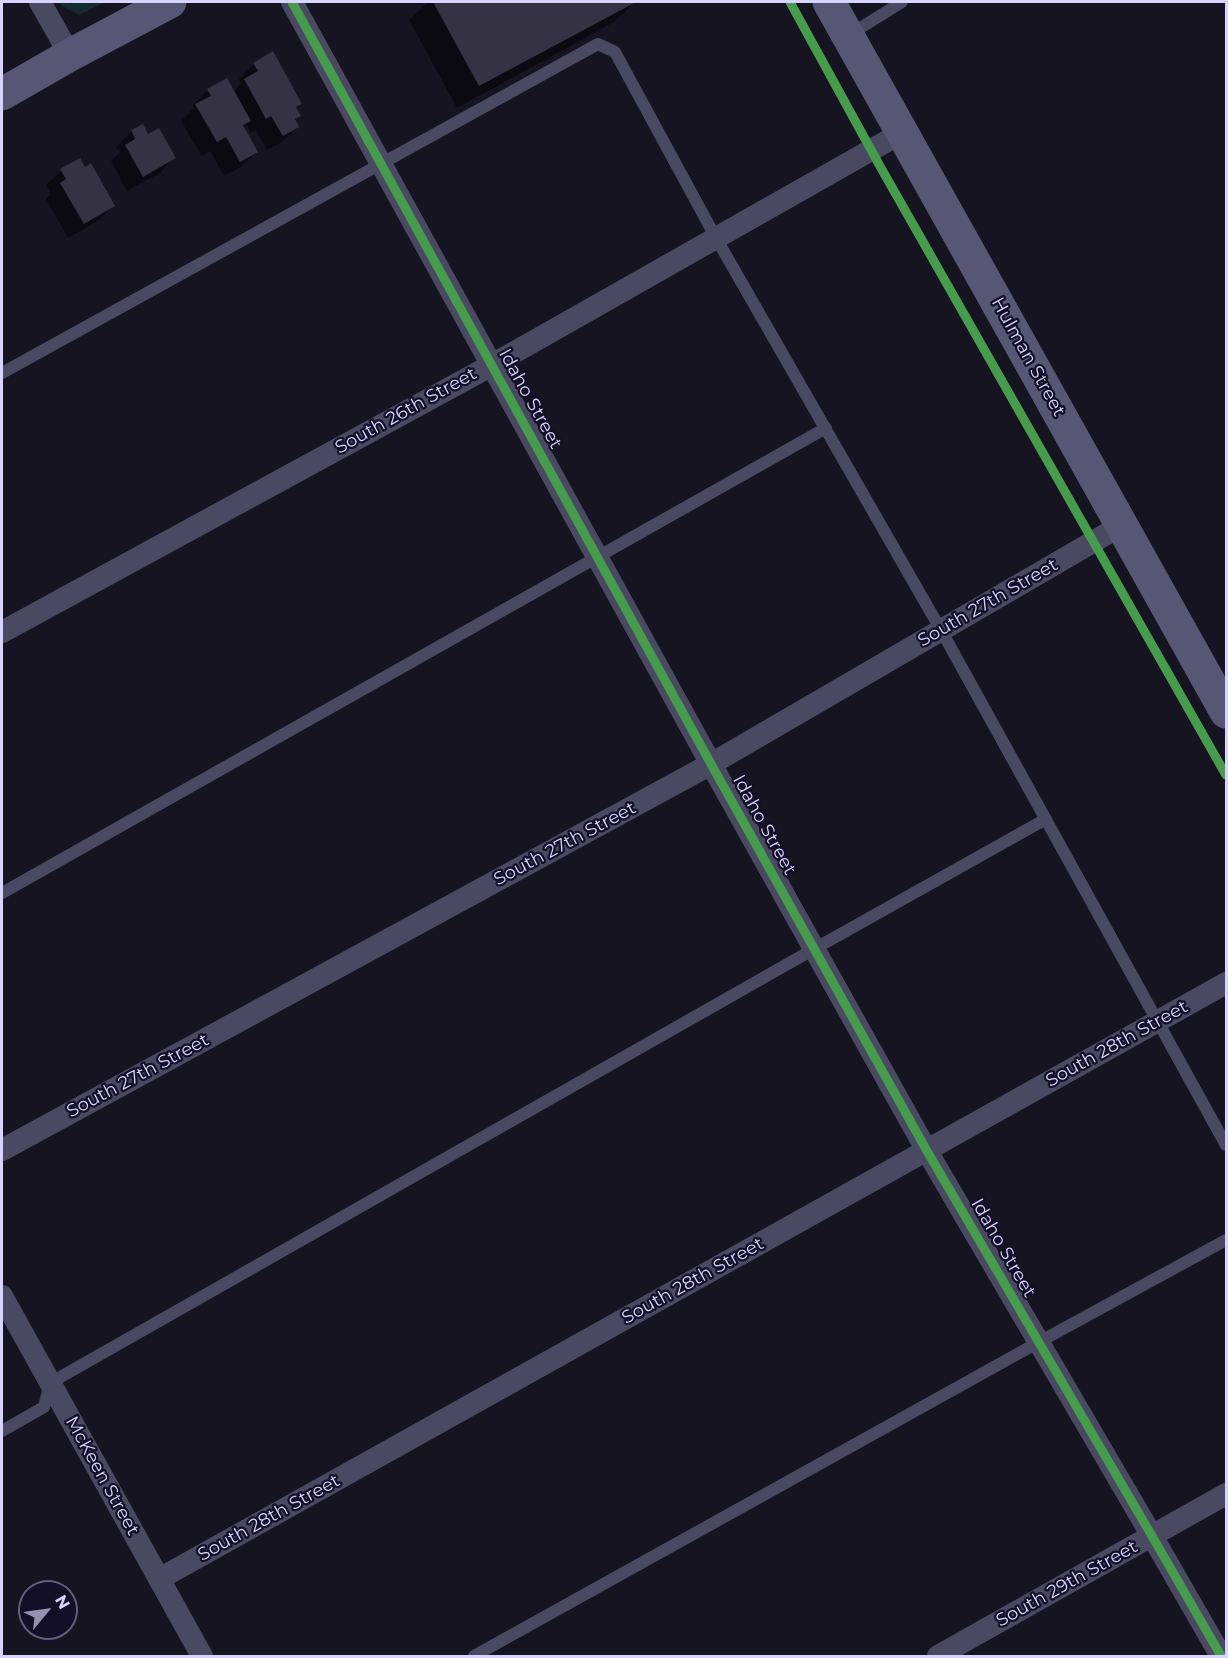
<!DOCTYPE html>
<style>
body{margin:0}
#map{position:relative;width:1228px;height:1658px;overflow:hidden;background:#161421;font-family:Montserrat,sans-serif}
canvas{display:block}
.frame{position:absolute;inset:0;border:3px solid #d9d4ff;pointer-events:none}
.north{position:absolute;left:18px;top:1580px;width:60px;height:60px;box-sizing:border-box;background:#130f26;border:2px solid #625e7d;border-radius:50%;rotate:61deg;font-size:16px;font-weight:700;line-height:24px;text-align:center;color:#d9d4ff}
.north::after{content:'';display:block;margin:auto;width:21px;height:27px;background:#9591b1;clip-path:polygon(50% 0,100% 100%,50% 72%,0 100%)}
</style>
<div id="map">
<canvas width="1228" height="1658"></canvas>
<div class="frame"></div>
<div class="north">N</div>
</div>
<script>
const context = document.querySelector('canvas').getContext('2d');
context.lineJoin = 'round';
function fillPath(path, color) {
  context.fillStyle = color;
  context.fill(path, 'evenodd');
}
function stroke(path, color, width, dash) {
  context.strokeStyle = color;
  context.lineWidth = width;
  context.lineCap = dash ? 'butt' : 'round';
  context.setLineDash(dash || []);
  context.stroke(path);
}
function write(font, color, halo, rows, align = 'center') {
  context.font = font + ' Montserrat,sans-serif';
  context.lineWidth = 4.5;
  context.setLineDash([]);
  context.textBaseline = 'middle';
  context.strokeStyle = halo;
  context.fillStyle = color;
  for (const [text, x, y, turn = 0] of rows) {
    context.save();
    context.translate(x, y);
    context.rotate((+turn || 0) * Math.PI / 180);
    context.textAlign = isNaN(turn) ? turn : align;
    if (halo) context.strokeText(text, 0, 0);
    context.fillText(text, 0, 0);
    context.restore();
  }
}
fillPath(new Path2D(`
 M59,2H105L79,15L62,6Z`), '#132c2d');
fillPath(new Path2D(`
 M428,2H635L614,22L457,108L409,20Z
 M254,64L300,104L295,108L299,116L294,121L297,127L282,142L267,150L256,130L251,133L246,124L243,128L256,152L241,167L224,176L210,151L202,156L181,121L194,108L193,105L208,90L233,92L241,84L239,79Z
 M142,126L148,136L174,158L160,173L127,191L111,161L120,152L116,147L131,132Z
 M61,171L113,206L98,221L68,238L46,199L51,194L46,185Z`), '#0007');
fillPath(new Path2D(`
 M433,2H636L479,86Z
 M273,51L302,104L296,107L301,116L295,119L299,127L283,136L271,116L266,119L244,79L258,71L253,63Z
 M227,78L251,121L243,125L258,152L240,162L226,137L217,142L195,104L211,96L207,89Z
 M143,124L148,134L159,128L176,158L143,177L125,145L135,139L131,130Z
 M80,158L85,167L91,163L115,206L84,224L60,183L66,179L60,169Z`), '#343243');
stroke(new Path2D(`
 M849,35L902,2
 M2,373L598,44L615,52L716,238L941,630L1226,1145
 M2,893L826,428
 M2,1431L44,1407L50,1383L814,949L1046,819
 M474,1656L1039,1342L1226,1240`), '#4a4962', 12);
stroke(new Path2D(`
 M40,2L70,55
 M292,2L711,764L927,1151L1152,1536L1221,1656
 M2,632L492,365L903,132
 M2,1150L711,764L1122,525
 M2,1296L202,1656
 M159,1579L1226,983
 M938,1656L1226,1494`), '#4a4962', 22);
stroke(new Path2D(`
 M829,2L1226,712
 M2,94L70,55L170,2`), '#575674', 33);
stroke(new Path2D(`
 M292,2L711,764L927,1151L1152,1536L1221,1656
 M790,2L881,168L1226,775`), '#469c4c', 9);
write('18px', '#d9d4ff', '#130f26', [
 ["Hulman Street",1028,357,61],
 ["Idaho Street",530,399,61],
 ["South 26th Street",406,411,-29],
 ["South 27th Street",988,603,-30],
 ["Idaho Street",764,825,61],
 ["South 27th Street",565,844,-28],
 ["South 28th Street",1117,1044,-29],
 ["South 27th Street",138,1076,-28],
 ["Idaho Street",1003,1248,60],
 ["South 28th Street",693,1281,-29],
 ["McKeen Street",102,1476,61],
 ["South 28th Street",269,1518,-29],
 ["South 29th Street",1067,1584,-29]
]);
</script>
